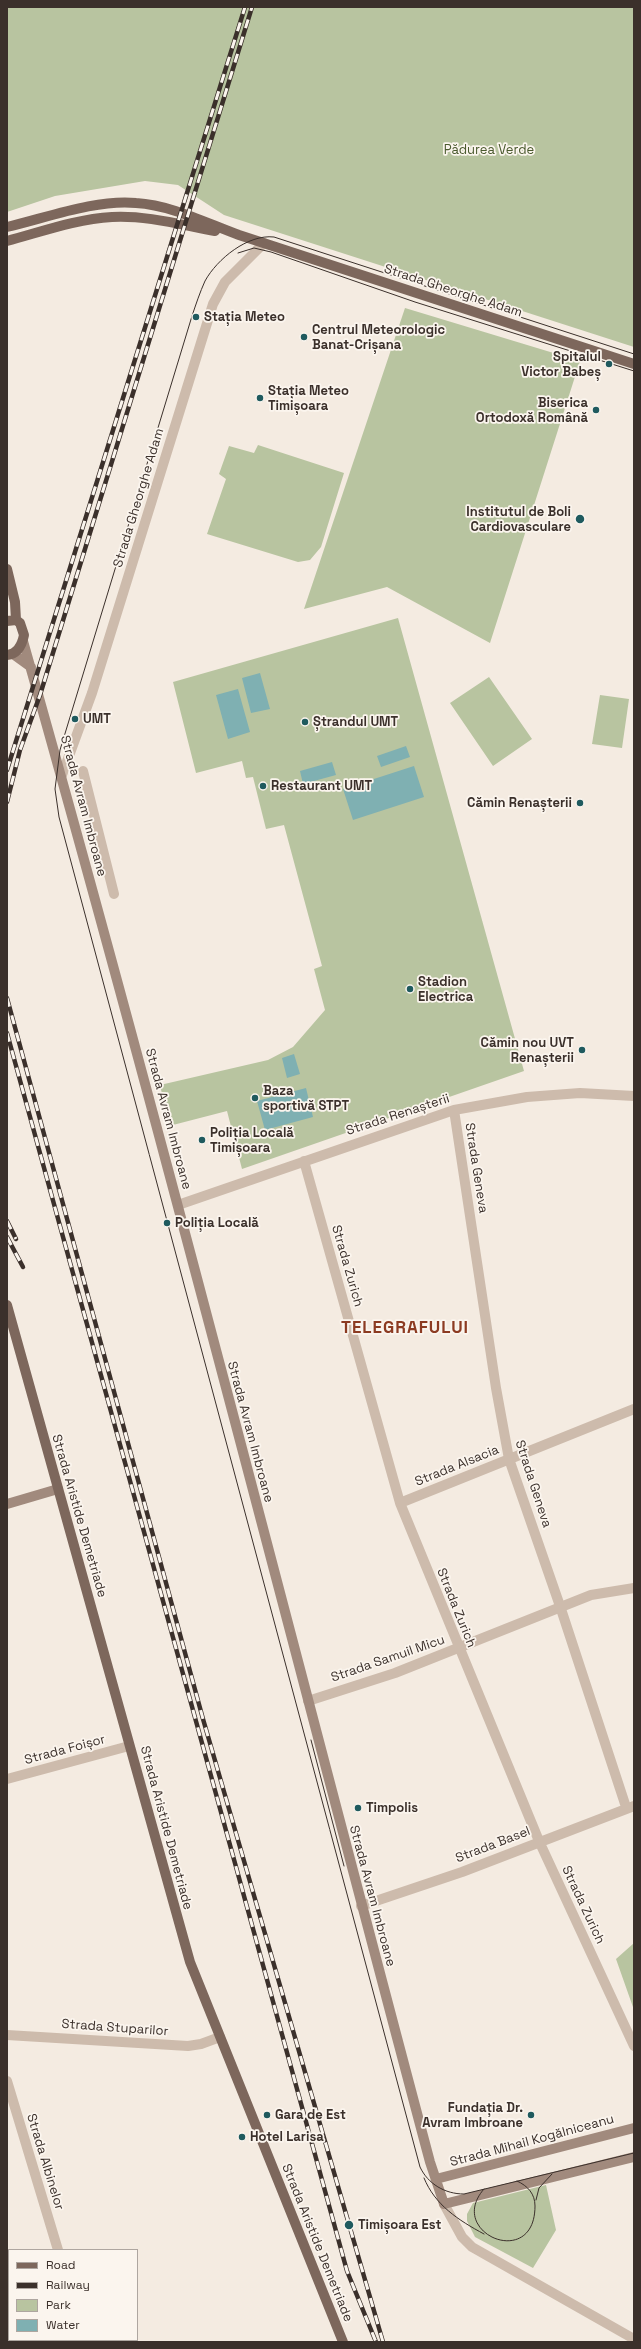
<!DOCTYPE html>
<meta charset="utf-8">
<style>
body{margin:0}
#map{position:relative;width:641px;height:2349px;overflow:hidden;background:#f4ebe1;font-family:"Space Grotesk",sans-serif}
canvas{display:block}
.frame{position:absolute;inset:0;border:8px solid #3b302b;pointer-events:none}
.legend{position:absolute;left:8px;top:2249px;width:130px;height:92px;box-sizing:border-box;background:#fbf5ee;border:1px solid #aea6a0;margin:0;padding:5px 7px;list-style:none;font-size:12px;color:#3b302b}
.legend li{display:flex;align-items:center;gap:8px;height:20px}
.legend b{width:20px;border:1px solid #aea6a0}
</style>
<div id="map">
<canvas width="641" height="2349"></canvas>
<div class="frame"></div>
<ul class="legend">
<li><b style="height:5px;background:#7d675c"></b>Road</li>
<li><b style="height:5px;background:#3b302b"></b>Railway</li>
<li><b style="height:11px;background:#b8c4a0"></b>Park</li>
<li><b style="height:11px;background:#7fb0b2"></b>Water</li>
</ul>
</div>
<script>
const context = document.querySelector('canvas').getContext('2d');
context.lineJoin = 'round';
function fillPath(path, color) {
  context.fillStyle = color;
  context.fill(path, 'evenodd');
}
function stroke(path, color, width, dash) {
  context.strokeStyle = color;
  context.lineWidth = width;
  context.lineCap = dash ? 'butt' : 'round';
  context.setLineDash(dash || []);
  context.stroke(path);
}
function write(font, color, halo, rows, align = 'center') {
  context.font = font + ' "Space Grotesk",sans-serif';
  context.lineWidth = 3.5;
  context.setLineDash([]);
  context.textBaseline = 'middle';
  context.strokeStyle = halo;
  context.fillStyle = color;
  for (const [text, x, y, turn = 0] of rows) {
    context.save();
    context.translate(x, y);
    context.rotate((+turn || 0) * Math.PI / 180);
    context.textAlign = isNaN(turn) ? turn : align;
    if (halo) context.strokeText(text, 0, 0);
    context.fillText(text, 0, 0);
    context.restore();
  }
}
fillPath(new Path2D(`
 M7,7H634V347L224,215L178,185L145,181L55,196L7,212Z
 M405,308L580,361L490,643L387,587L304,609Z
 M258,445L344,473L321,547L310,560L298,562L207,534L226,479L219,474L229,446L254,453Z
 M398,618L524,1071L242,1169L227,1111L169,1126L160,1085L268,1060L293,1047L325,1010L314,969L322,966L284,825L266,829L253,777L246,778L242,761L196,773L173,682Z
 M489,677L532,739L493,766L450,703Z
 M600,695L629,699L622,748L592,744Z
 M634,1943V2010L616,1959Z
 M546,2185L556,2230L533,2268L475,2237L467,2221V2214L473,2203Z`), '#b8c4a0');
fillPath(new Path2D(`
 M260,673L270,709L251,713L242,678Z
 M238,689L250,732L228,739L216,695Z
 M406,746L410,757L381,767L377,756Z
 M332,762L336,775L303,784L300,771Z
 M414,766L424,797L353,820L343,789Z
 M294,1054L300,1074L287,1078L282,1058Z
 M306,1088L313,1117L265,1130L257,1101Z`), '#7fb0b2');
stroke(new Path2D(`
 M83,771L114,894
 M62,775L92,693L213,304L225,282L264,243
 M454,1110L496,1388L509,1459L560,1606L626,1807
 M304,1161L400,1503L539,1841L634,2046
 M178,1205L454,1110L527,1097L580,1093L634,1096
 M400,1503L634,1409
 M308,1701L395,1673L591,1595L634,1588
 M7,1779L129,1746
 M361,1906L462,1872L634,1806
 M7,2035L188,2046L201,2044L220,2037
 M7,2081L58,2250
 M444,2204L462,2237L472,2247L634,2339
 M100,2340L102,2342
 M60,2342L62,2340`), '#cdbbac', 10);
stroke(new Path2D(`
 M23,641C166,1146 295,1655 430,2162L444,2204L634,2157
 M13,654L31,667
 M7,1504L58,1489
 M436,2179L634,2128`), '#a18a7d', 10);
stroke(new Path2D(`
 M7,227C46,218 96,199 136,203C171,205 206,223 239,235L634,364
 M7,241C41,232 76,219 112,217C145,215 182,225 215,231
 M7,569L15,602L16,620
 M7,621L16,620L20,623L24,635C22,645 18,654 7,655
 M7,1305L190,1962L343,2342`), '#7d675c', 10);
stroke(new Path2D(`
 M238,253L254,248L271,252L415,302L634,371
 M634,354L274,237C248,234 217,259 205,281C200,292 196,304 192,316L60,750L55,789L59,817L420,2167C428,2184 445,2194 464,2194L634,2153
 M311,1740L344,1866
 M424,2178C435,2205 458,2220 484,2234
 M484,2189C445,2233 535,2271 535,2206C535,2194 528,2186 517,2181
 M536,2200L539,2188L552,2174`), '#3b302b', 1);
const rail = new Path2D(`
 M7,770L245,7
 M7,802L20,750L40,695L252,7
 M7,998L203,1719L383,2342
 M7,1033L347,2271L376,2342
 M7,1221L16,1239
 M7,1237L23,1267`);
stroke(rail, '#3b302b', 4.5);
stroke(rail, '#fbf5ee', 3, [9]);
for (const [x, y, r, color] of [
 [196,317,4,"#1f5a5e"],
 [304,337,4,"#1f5a5e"],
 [609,364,4,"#1f5a5e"],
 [260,398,4,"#1f5a5e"],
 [596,410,4,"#1f5a5e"],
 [580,519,5,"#1f5a5e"],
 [75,719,4,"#1f5a5e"],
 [305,722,4,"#1f5a5e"],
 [263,786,4,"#1f5a5e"],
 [580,803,4,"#1f5a5e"],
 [410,989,4,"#1f5a5e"],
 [582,1050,4,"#1f5a5e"],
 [255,1098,4,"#1f5a5e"],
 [202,1140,4,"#1f5a5e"],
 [167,1223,4,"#1f5a5e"],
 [358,1808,4,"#1f5a5e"],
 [267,2115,4,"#1f5a5e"],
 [531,2115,4,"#1f5a5e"],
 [242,2137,4,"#1f5a5e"],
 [349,2225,5,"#1f5a5e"]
]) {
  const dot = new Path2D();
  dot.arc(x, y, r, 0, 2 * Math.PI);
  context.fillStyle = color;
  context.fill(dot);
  stroke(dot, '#fbf5ee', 1.5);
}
write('13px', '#4a5a2e', '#fbf5ee', [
 ["Pădurea Verde",489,150]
]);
write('13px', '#3b302b', '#fbf5ee', [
 ["Strada Gheorghe Adam",453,291,18],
 ["Strada Gheorghe Adam",139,498,-73],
 ["Strada Avram Imbroane",83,806,75],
 ["Strada Renașterii",398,1115,-18],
 ["Strada Avram Imbroane",168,1119,75],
 ["Strada Geneva",476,1168,81],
 ["Strada Zurich",347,1266,74],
 ["Strada Avram Imbroane",250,1432,75],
 ["Strada Alsacia",457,1466,-22],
 ["Strada Geneva",533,1484,72],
 ["Strada Aristide Demetriade",79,1516,74],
 ["Strada Zurich",456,1608,68],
 ["Strada Samuil Micu",388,1659,-19],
 ["Strada Foișor",65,1750,-15],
 ["Strada Aristide Demetriade",166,1828,75],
 ["Strada Basel",493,1845,-21],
 ["Strada Avram Imbroane",372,1896,75],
 ["Strada Zurich",583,1905,65],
 ["Strada Stuparilor",115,2028,4],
 ["Strada Mihail Kogălniceanu",532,2141,-15],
 ["Strada Albinelor",45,2162,73],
 ["Strada Aristide Demetriade",317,2243,68]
]);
write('bold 13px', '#3b302b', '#fbf5ee', [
 ["Stația Meteo",204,317],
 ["Centrul Meteorologic",312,330],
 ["Banat-Crișana",312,345],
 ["Spitalul",601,357,"right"],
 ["Victor Babeș",601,372,"right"],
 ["Stația Meteo",268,391],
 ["Timișoara",268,406],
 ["Biserica",588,403,"right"],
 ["Ortodoxă Română",588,418,"right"],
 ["Institutul de Boli",571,512,"right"],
 ["Cardiovasculare",571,527,"right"],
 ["UMT",83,719],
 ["Ștrandul UMT",313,722],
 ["Restaurant UMT",271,786],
 ["Cămin Renașterii",572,803,"right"],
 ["Stadion",418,982],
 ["Electrica",418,997],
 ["Cămin nou UVT",574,1043,"right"],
 ["Renașterii",574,1058,"right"],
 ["Baza",263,1091],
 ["sportivă STPT",263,1106],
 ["Poliția Locală",210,1133],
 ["Timișoara",210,1148],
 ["Poliția Locală",175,1223],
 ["Timpolis",366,1808],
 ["Fundația Dr.",523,2108,"right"],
 ["Avram Imbroane",523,2123,"right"],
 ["Gara de Est",275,2115],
 ["Hotel Larisa",250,2137],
 ["Timișoara Est",358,2225]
], 'left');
context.letterSpacing = '1px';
write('bold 17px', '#8c3b22', '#fbf5ee', [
 ["TELEGRAFULUI",405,1328]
]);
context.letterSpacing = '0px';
</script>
